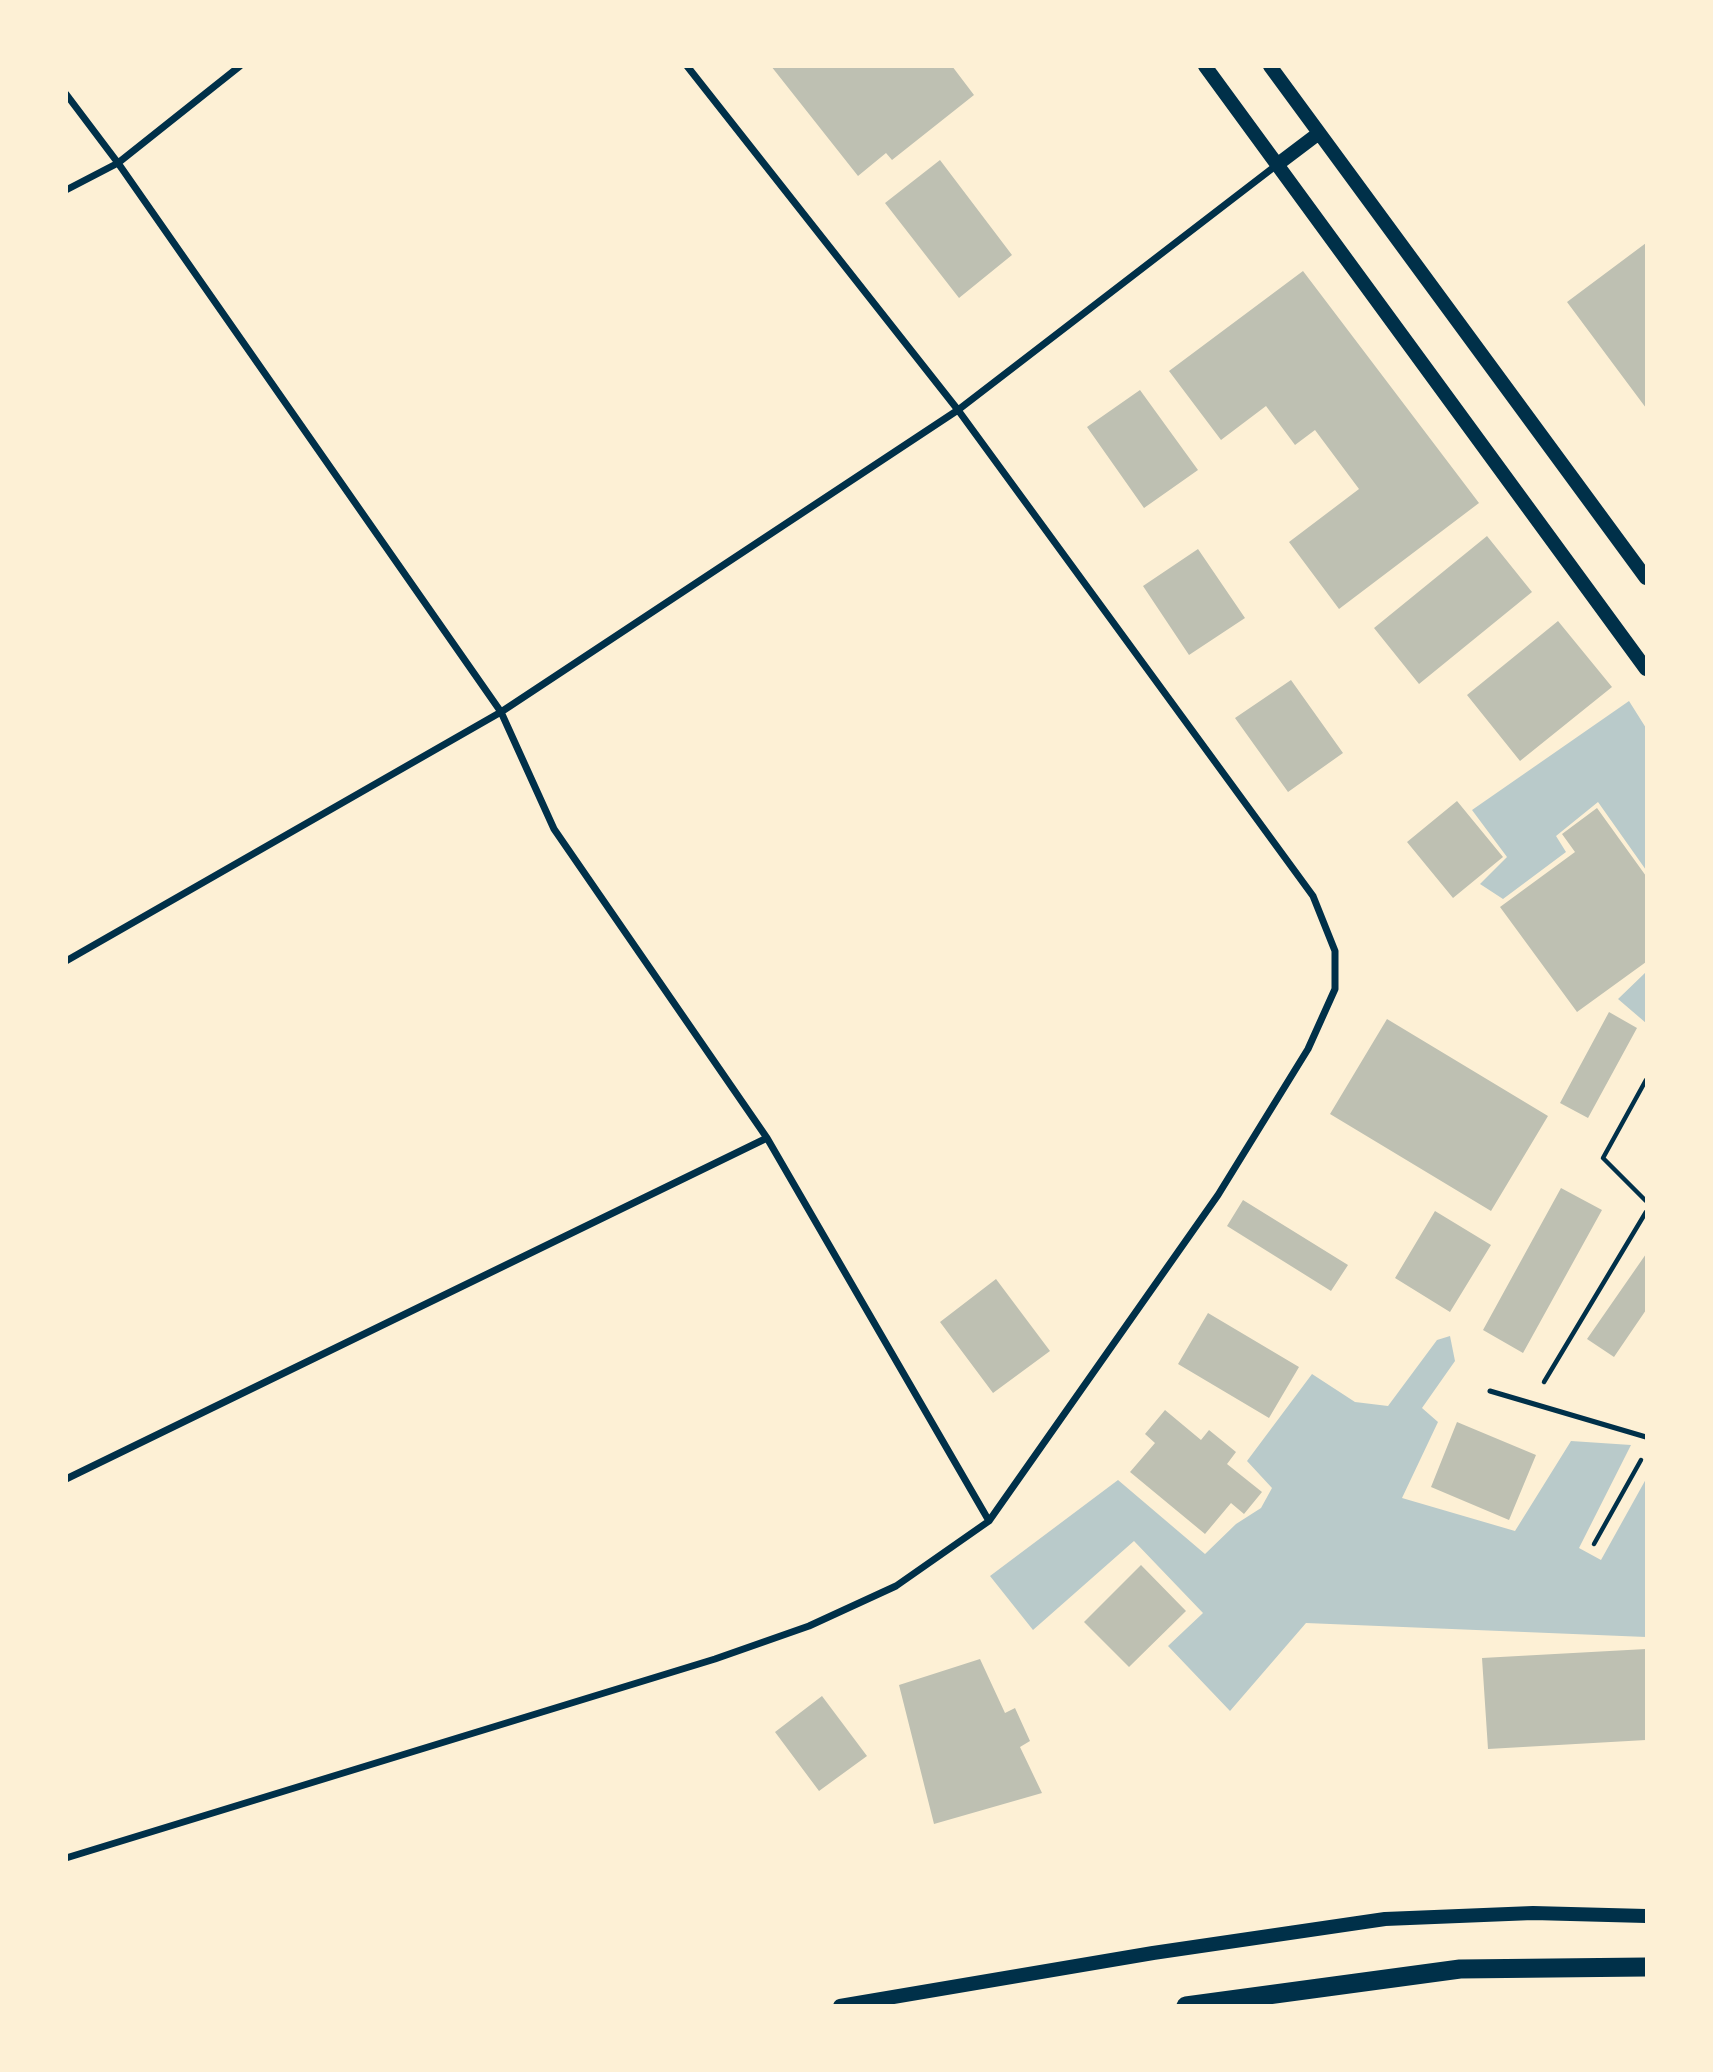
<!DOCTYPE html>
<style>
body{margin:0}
#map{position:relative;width:1713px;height:2072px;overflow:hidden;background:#fdf0d5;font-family:"Titillium Web",sans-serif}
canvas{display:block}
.frame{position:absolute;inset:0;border:68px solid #fdf0d5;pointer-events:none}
</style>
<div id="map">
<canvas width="1713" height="2072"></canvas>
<div class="frame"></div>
</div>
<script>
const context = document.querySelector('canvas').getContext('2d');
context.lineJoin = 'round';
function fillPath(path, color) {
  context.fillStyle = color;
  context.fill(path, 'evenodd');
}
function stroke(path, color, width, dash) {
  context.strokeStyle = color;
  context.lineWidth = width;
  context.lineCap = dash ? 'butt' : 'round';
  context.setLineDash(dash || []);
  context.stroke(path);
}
fillPath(new Path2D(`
 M1629,701L1646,728V870L1598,802L1556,836L1566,852L1503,899L1480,884L1507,857L1472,810Z
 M1646,972V1023L1618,999Z
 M1450,1336L1455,1361L1422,1408L1438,1422L1402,1498L1515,1531L1571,1441L1631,1445L1579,1548L1601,1560L1646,1479V1637L1306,1623L1230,1711L1168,1646L1203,1613L1134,1541L1033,1630L990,1576L1118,1480L1205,1554L1236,1524L1261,1508L1272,1488L1247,1461L1312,1374L1355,1402L1388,1406L1437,1340Z`), '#b9caca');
fillPath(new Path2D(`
 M771,66H952L974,95L892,160L886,153L858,176Z
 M940,160L1012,255L959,298L885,203Z
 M1646,243V408L1567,302Z
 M1303,271L1479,503L1339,609L1289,542L1359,489L1315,430L1295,445L1266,406L1221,440L1169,371Z
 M1140,390L1198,470L1144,508L1087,427Z
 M1487,536L1532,592L1419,684L1374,628Z
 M1198,549L1245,618L1189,655L1143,586Z
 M1558,621L1612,687L1520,761L1467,695Z
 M1291,680L1343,753L1288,792L1235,718Z
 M1457,801L1503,857L1453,898L1407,842Z
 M1597,808L1646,876V962L1577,1012L1500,907L1575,852L1562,834Z
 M1609,1012L1637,1028L1588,1118L1560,1103Z
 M1387,1019L1548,1116L1491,1211L1330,1114Z
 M1561,1188L1602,1210L1523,1353L1483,1330Z
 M1243,1200L1348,1265L1331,1291L1227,1226Z
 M1435,1211L1491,1245L1450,1312L1395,1278Z
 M1646,1254V1310L1614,1357L1587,1339Z
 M996,1279L1050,1351L993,1393L940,1322Z
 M1208,1313L1299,1367L1269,1418L1178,1364Z
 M1165,1410L1201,1440L1209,1430L1236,1452L1227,1464L1262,1492L1244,1514L1231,1503L1205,1534L1130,1472L1155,1443L1145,1434Z
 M1457,1422L1536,1455L1509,1520L1431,1487Z
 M1141,1565L1186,1611L1129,1667L1084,1622Z
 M1646,1649V1740L1488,1749L1482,1658Z
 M980,1659L1005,1713L1015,1708L1030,1741L1020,1747L1042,1793L934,1824L899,1685Z
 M822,1696L867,1756L819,1791L775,1732Z`), '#bec0b2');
stroke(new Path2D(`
 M1646,1080L1603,1158L1646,1201
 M1544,1382L1646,1212
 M1594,1544L1641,1460`), '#003049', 4.5);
stroke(new Path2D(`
 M1490,1391L1646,1437`), '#003049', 5);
stroke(new Path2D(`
 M66,94L118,163L501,712L554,829L767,1138L989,1521
 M66,190L118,163L240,66
 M66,961L501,712L958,410L1278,164
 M66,1479L767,1138
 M66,1858L715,1659L809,1626L896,1586L989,1521L1218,1195L1308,1049L1335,989V951L1313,896L958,410L687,66`), '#003049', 7);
stroke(new Path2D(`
 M1205,66L1646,669
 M1270,66L1646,578
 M1278,164L1319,133
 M840,2006L1153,1953L1385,1919L1533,1913L1646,1916`), '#003049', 14);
stroke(new Path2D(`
 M1186,2006L1460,1969L1646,1967`), '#003049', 19);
</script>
